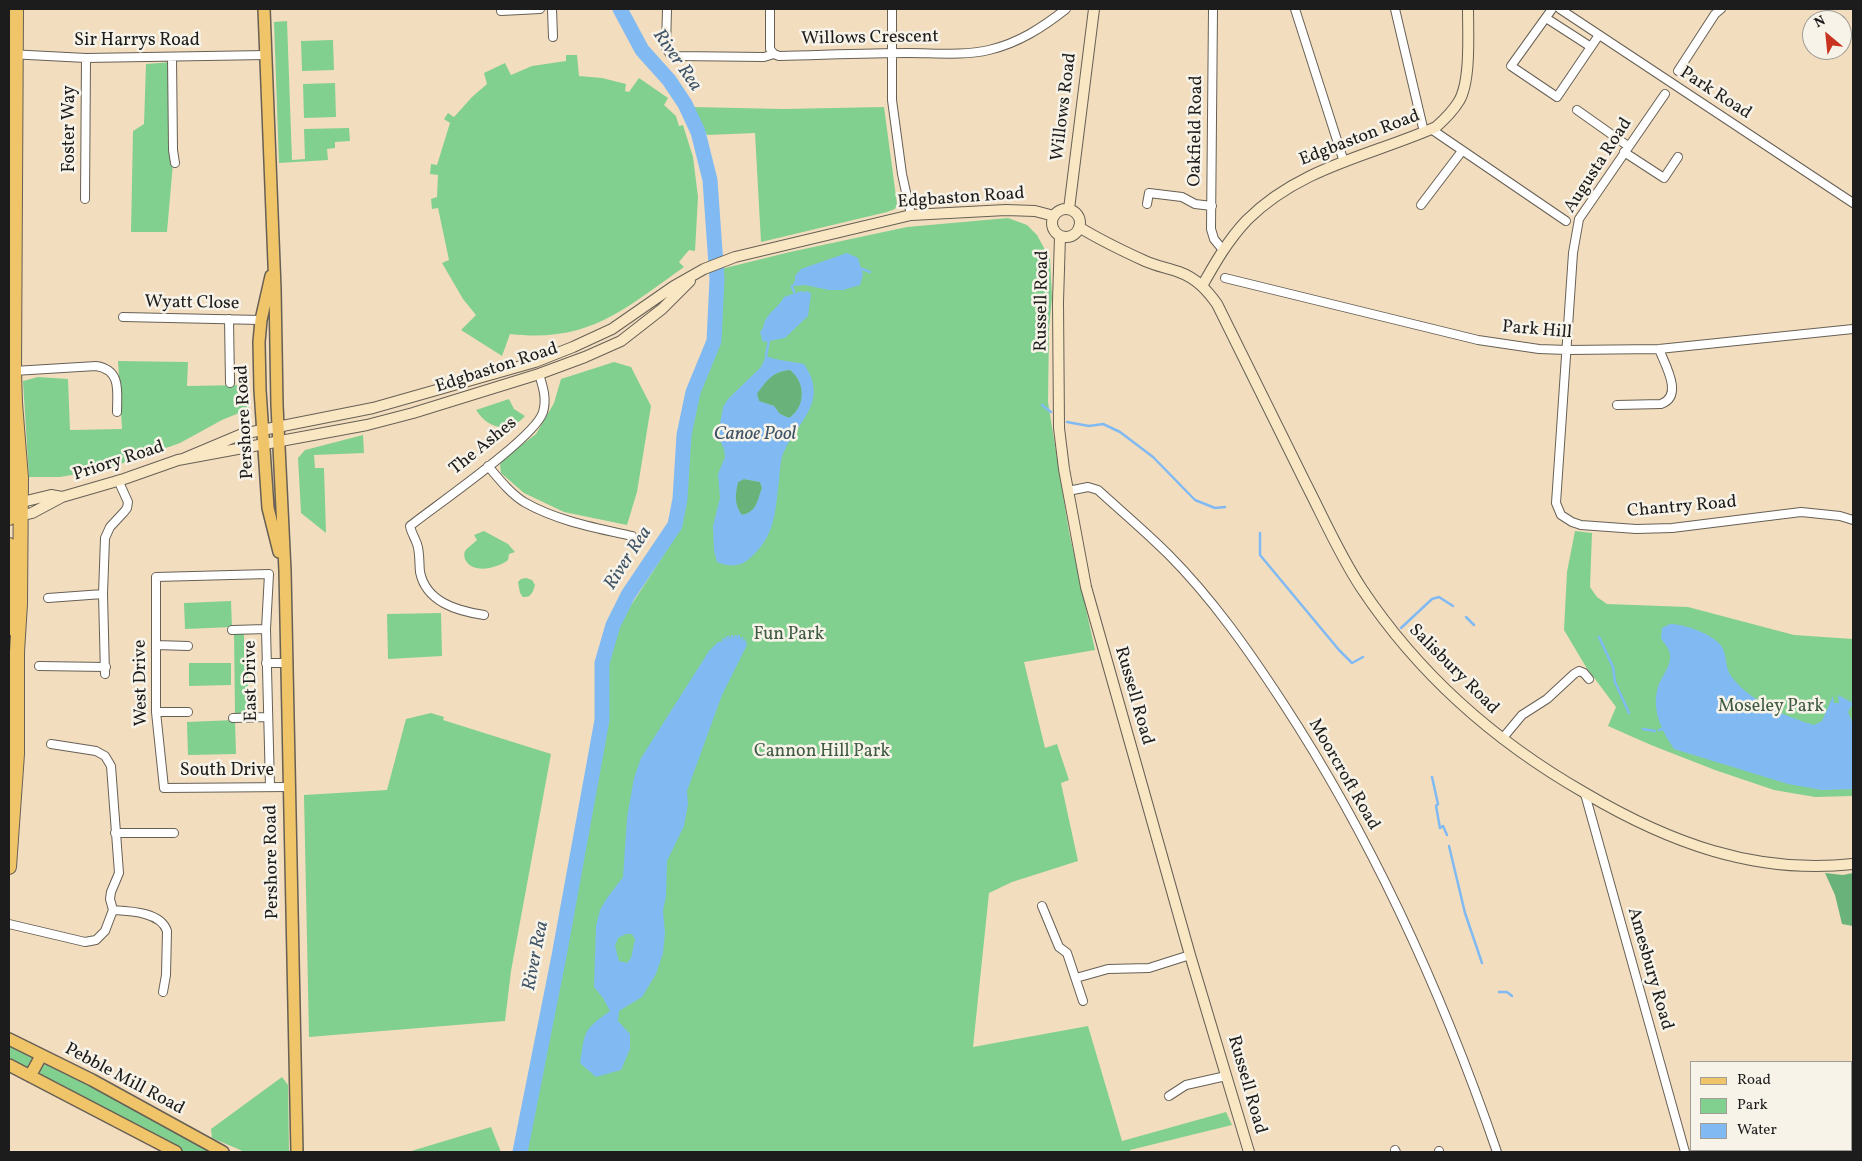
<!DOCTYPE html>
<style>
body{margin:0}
#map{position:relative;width:1862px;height:1161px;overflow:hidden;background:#f3ddbf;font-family:Vollkorn,serif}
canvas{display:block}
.frame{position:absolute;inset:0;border:10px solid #1c1c1c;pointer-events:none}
.legend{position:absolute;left:1690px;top:1061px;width:162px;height:90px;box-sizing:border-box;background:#f7f3e8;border:1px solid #9f9d96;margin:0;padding:6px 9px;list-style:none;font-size:15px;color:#1c1c1c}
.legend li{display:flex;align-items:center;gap:10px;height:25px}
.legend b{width:25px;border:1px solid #9f9d96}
.north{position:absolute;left:1802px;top:10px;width:50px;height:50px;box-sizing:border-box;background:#f7f3e8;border:1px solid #9f9d96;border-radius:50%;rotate:332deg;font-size:14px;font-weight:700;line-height:20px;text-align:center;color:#1c1c1c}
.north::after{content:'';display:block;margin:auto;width:18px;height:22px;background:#c8321e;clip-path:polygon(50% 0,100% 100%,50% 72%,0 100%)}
</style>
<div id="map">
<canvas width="1862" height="1161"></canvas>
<div class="frame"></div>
<ul class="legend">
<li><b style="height:6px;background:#f0c469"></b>Road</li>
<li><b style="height:14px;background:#82d08f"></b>Park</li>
<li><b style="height:14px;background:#81baf2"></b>Water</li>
</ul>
<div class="north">N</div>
</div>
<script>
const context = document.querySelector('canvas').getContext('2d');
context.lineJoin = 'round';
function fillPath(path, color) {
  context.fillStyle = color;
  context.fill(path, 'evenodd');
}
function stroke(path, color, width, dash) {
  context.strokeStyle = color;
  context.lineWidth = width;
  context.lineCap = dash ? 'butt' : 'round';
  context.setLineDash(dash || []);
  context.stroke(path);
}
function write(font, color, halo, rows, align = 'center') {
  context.font = font + ' Vollkorn,serif';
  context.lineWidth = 5;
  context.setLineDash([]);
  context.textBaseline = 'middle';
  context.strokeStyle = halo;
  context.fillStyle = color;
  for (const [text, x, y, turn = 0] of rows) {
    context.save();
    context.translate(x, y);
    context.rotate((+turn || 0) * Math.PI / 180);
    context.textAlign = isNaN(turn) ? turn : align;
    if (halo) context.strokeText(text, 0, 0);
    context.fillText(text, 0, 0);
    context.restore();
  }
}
fillPath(new Path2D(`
 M287,21L292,160L305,159L304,129L349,128L350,141L335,142V148L327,149L328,160L279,163L274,22Z
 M333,40L334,70L302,71L301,41Z
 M566,55H577L579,76L602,78L626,84L625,91L629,92L639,78L668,98L664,105L676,116L679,126L683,125L693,157L698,197L695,251L689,250L679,262L684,267C623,310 589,343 510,334L502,356L461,330L476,315L463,299L442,263L449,260L438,208L432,209L431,199L437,197L438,175L430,174L431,164L437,165L450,123L444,119L448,113L454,117L472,97L487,84L484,73L505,63L511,75L532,66L566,61Z
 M172,62L173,163L167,232H131L133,131L144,124L146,64Z
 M335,83L336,117L304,118L303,84Z
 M693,107L783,109L884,107L897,204L895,209L887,212L761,242L755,133L707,135Z
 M1008,218L1027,225L1037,235L1050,259L1052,297L1049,329L1048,402L1069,532L1095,650L1024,662L1045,748L1057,744L1069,780L1061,783L1078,861L1012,882L989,893L973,1047L1088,1026L1122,1141L1226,1112L1232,1125L1130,1150V1152H527L607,720L608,661L617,627L665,553L681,516L683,479L696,395L718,340L721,269L790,252L907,227Z
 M118,361L188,362L187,386L246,385L249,409L222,420L180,443L112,467L110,460L105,462L107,469L60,477H29L23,381L38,377L68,379L70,430L122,429Z
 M614,362L631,367L651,406L637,492L627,525L564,512L524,493L501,473L500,465L502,460L536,434L554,403L561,379Z
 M509,399L514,409L525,416C509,434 488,429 476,410Z
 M363,435L364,453L314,455L315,468H324L326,533L301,513L298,458L305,450Z
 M484,531L508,544L515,552L509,554L508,560C498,568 472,575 465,559C464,556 464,554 465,551C468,547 474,543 477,540L474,535Z
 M1575,531L1592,533L1590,587L1597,597L1607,604L1688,607L1794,635L1853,639V796L1815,797L1774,790L1715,770L1651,745L1608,726L1616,707L1586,667L1564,630L1567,572Z
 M526,578L532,580L535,585C533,592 531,598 523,597L520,593L518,582L521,579Z
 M231,601L232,627L185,629L184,603Z
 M441,613L442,656L388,659L387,614Z
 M234,633H244V654L248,655V714H235Z
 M189,663H231V685L189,686Z
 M431,713L444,717L443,720L551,754L511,971L505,1021L309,1037L304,795L387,790L406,719Z
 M235,720L236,754L188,755L187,722Z
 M9,1044L33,1056L34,1061L29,1068L24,1070L9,1061Z
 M47,1064L211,1150L212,1152H182L42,1076L39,1071L42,1065Z
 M282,1077L288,1085L289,1152H245L212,1138L211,1129Z
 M491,1127L501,1152H408Z`), '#82d08f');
fillPath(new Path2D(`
 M790,370C806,382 806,407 789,418L780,414L774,406L759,401L756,394C767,380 772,372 790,370Z
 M743,479L760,482L762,488C757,501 757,512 742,515C734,505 735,495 738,482Z
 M1825,873L1843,875L1853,873V926L1842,924L1835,895Z`), '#69b27a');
fillPath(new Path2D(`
 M847,253L858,258L863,275L860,285L843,290H829L805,285L792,286L795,281V276L801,269Z
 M801,291L804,292L808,291L811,294L808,316L785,338L763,342L760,332C764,328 763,326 765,321C769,312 779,307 784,297Z
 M766,356C779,361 791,361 804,364C831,404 795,422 782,457C780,464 780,472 779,480C775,512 776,536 749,559C740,567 728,567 717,562L714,551L713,526L720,498L718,474L725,457L724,449L720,440V424L723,407L728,399L761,367ZM790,370C806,382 806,407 789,418L780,414L774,406L759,401L757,394C766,381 773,371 790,370ZM744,479L760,482L762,488C757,501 757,512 742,515C734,505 735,495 738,482Z
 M1670,624C1684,624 1714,634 1722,647C1727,655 1725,668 1731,676C1751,702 1784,716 1814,725L1822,721L1833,696L1834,703H1839L1838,695L1853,703L1848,712L1853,724V789L1822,790L1788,784L1674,749C1662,731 1651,710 1658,687C1661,676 1674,664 1669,651C1668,647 1663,642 1661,638L1662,628Z
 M729,635L731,639V635H733L734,638L735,635H737V639L738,635H740V639L742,637H744L742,641L745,639L747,645L722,695L687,791L688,804L684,826L667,861L666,896L663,911L665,933L663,953L656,974L642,997L619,1011L618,1021L630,1034V1049L621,1070L596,1077L580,1063C585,1031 583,1030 610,1011L603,998L594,987L596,926L600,910L607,898L623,877L627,818L634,778L641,758L709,651L718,642H721V640L723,642L722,639L724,638L726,641L725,637L727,636L729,640L728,636ZM626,934H632L635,939L631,958L627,963L619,961L615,946L618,938Z`), '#81baf2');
stroke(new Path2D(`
 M862,269L870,272
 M792,286L794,292
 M766,356L769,340
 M1042,405L1051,412
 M1067,422L1089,426L1103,424L1120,432L1153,457L1195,500L1215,508L1225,507
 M1260,533V555L1339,650L1352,663L1363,657
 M1466,617L1474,625
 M1401,628L1432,599L1439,597L1453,606
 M1599,637L1613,667L1615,682L1629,713
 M1643,729L1655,731
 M1659,730L1662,729
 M1432,777L1438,804L1436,806L1440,828L1443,826L1447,835
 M1449,846L1465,913L1482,963
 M1499,992H1507L1512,996`), '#81baf2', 2.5);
stroke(new Path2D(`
 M520,1152L559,956L602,720V663L613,625L628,595L675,525L680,499L684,435L693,392L714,341L717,279L710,180L698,132L685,104L669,80L642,50L620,9`), '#81baf2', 15);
const street = new Path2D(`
 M552,9L553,37
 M667,9L666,48L670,54L676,56L764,57L774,54L779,56C823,55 866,53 909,53C936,53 963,56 989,50C1019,43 1043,27 1066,9
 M770,9V49L774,54
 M892,9V100L902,174L911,215
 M1213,9L1211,229L1214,239L1223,250
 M1295,9L1344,162
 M1395,9L1424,132
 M1552,9L1511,66L1557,97L1599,35
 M1560,9L1853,203
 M501,11L540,9
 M1546,18L1591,47
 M9,54L86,58L266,55
 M172,57L173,150L175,163
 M1678,71L1715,14L1721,9
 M1665,94L1579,219L1573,253L1556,503L1561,515L1572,522L1581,525L1636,529L1672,528L1801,512L1840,516L1853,520
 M1577,110L1628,146
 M1431,129L1566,221
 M1624,152L1664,178L1678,157
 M85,199L86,58
 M1147,204L1149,193L1182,197L1195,204L1212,206
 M1421,205L1462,151
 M1225,278L1478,340L1539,349L1567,350L1659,349L1853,329
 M123,317L261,320
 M229,319L230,383
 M14,371L96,366C122,370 117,392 117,412
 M1617,405L1661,404C1684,396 1665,365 1659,349
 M488,466C499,479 510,493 524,502C557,521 596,528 632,536
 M1068,491L1088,487L1098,490C1121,511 1145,531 1168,554C1212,598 1249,651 1283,703C1374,842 1443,995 1497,1152
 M48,598L103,594
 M484,615C457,611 426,602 420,572C419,563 420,552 417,544C415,538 411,532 410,526C435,506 536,437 543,412C547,399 543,387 539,374
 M232,630L266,629
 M156,645L188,646
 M266,663H286
 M39,666L106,667
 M105,674L103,594L105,538L110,527L124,512L127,508L128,502L118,480
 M156,712H188
 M233,718L268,717
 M1502,739L1522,715L1547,699L1574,674L1579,671L1584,673L1589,679
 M270,787L266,629L269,574L156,577V712L164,788L290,787
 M1585,794L1685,1152
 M115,833H174
 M1042,906L1059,947L1067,953L1083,1001
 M113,910C130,911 161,912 167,931L166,975L163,992
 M9,924L85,942L96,940L105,931L113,910L110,899L111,892L119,873L111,766L105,756L96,751L51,744
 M1076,978L1108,969L1149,968L1190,955
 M1169,1096L1186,1085L1226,1076
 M1395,1150L1396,1152
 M1439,1151V1152`);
const secondary = new Path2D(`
 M1069,209L1094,9
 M1052 223a14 14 0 1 1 28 0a14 14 0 1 1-28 0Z
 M1079,227C1100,240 1123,251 1145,261C1156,266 1168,268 1179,272C1196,278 1207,290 1217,304C1247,364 1276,424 1306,484C1324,519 1340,556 1362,589C1420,676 1494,741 1585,793C1668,842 1755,875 1853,864
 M1060,236L1058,302L1059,428L1064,469L1086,587L1190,955L1249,1152
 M1202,286C1215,263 1228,240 1247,220C1300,167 1370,156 1436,127C1445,119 1453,111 1459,101C1471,81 1468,32 1468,9
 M185,458L242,434L373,408L535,362L573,347L612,329L674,286L704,269L735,257L911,215L1006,210L1035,211L1054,216
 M14,504L51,495L62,497
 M15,517L32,513L62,497L124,479L178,460L367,425L413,413L539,374L585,357L621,341L662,309L690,281`);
const primary = new Path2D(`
 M264,9L275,289L277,405L285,571L297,1152
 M271,276L261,320L259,342L260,390L268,508L279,552
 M9,1039L92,1080L223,1152
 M9,1065L176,1152
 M30,1076L41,1056`);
const highway = new Path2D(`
 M9,518L10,450L12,429
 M9,545L11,628
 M9,867L17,754V652L20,604L21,478L15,403L14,371L16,9`);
stroke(street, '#676055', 10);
stroke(secondary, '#676055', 12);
stroke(primary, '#676055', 14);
stroke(highway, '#676055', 16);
stroke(street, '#fff', 8);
stroke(secondary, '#f9e7c3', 10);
stroke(primary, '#f0c469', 11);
stroke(highway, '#f0c469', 14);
write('18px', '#1c1c1c', '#f7f3e8', [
 ["Willows Crescent",870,39,-1],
 ["Sir Harrys Road",137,42],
 ["Park Road",1715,94,33],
 ["Willows Road",1065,107,-83],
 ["Foster Way",71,129,-90],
 ["Oakfield Road",1197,131,-89],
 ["Edgbaston Road",1360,139,-21],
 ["Augusta Road",1599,166,-57],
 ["Edgbaston Road",961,199,-4],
 ["Russell Road",1043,301,-89],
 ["Wyatt Close",192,304,1],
 ["Park Hill",1537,331,5],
 ["Edgbaston Road",497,369,-18],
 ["Pershore Road",246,422,-93],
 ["The Ashes",484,447,-39],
 ["Priory Road",119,462,-18],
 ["Chantry Road",1682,508,-5],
 ["Salisbury Road",1453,670,45],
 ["East Drive",252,681,-91],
 ["West Drive",142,683,-91],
 ["Russell Road",1133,696,74],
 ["South Drive",227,772],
 ["Moorcroft Road",1343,775,60],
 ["Pershore Road",273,862,-91],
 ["Amesbury Road",1649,969,74],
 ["Pebble Mill Road",124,1080,28],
 ["Russell Road",1246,1085,74]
]);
write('18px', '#405b44', '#f7f3e8', [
 ["Fun Park",789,636],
 ["Moseley Park",1771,708],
 ["Cannon Hill Park",822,753]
]);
write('italic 19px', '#3f5367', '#f7f3e8', [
 ["River Rea",676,61,55],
 ["Canoe Pool",755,436],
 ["River Rea",629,559,-57],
 ["River Rea",537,956,-79]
]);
</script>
